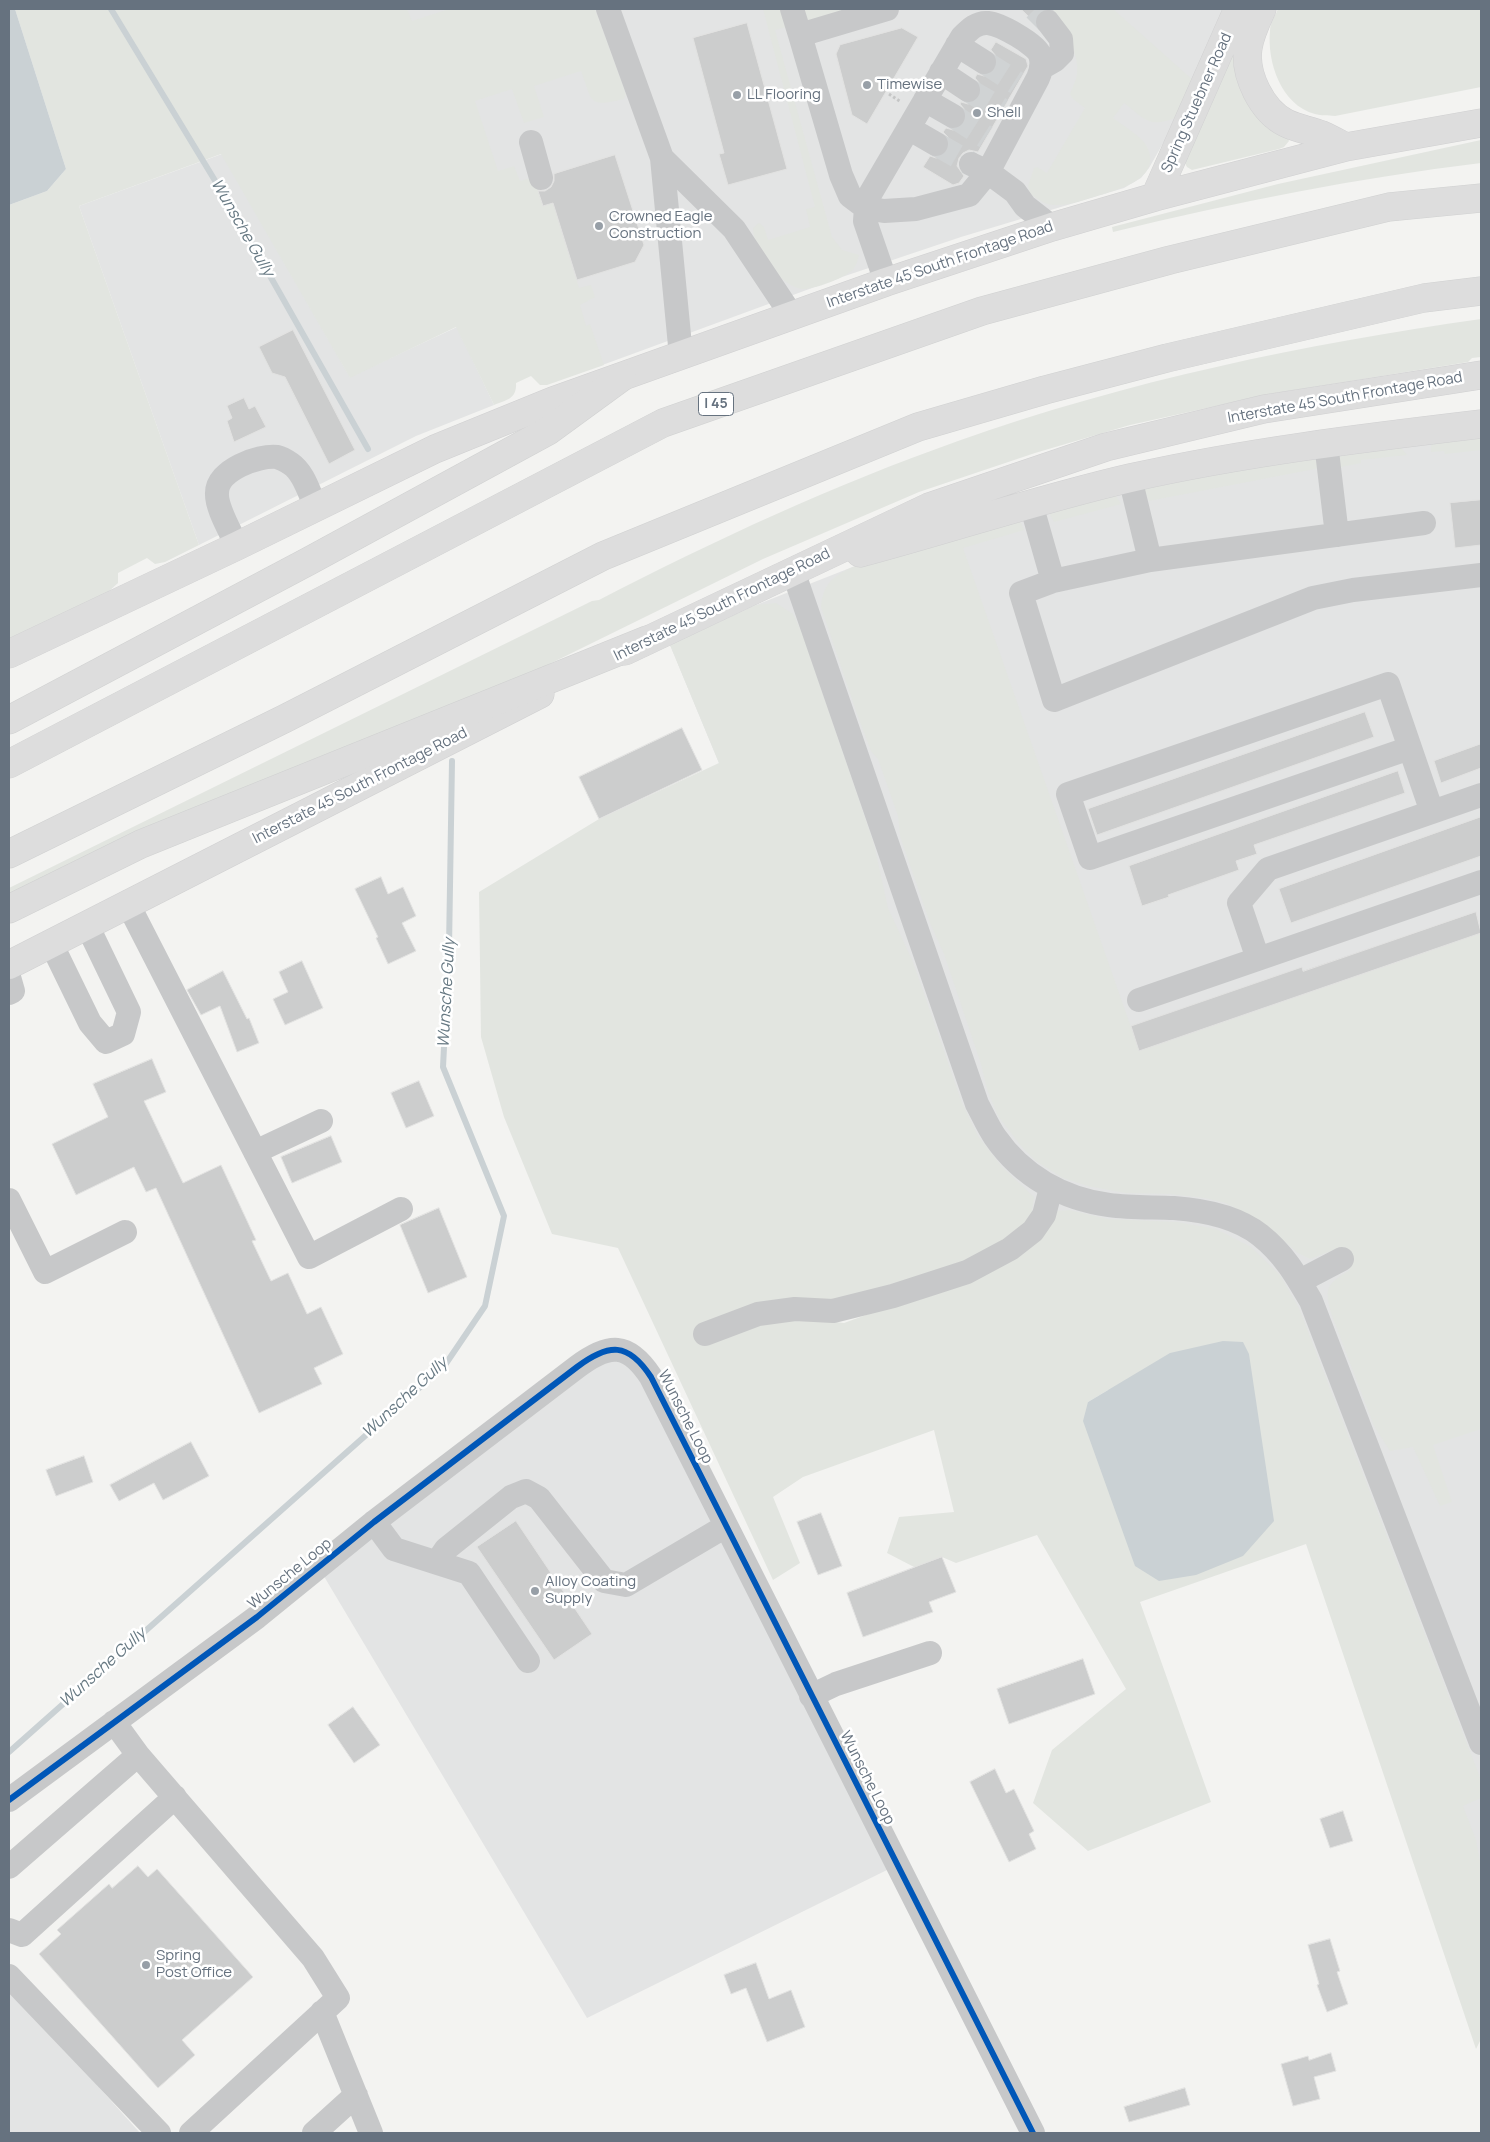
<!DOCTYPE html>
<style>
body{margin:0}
#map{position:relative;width:1490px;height:2142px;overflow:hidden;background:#f3f3f1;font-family:Manrope,sans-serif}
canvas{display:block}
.frame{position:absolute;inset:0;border:10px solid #66727f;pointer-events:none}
</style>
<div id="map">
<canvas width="1490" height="2142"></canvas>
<div class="frame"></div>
</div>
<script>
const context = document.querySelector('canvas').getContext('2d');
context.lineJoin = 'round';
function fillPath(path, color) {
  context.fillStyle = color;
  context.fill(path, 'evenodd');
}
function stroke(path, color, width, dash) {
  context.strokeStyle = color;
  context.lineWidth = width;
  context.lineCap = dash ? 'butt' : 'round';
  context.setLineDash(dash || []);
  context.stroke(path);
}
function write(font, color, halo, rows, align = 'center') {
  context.font = font + ' Manrope,sans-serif';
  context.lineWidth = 5;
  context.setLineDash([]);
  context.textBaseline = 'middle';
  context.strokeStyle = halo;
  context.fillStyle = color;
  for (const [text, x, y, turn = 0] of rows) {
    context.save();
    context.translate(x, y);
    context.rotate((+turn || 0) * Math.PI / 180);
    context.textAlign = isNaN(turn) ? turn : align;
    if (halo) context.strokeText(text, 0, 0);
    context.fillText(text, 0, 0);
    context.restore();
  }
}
fillPath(new Path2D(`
 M400,9H1224L1178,117L1149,168L1141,178L1124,188L961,237L842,277L597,367L420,65Z
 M222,154L350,377L457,327L494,405L416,436L199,545L79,206Z
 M1481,431V1934L1257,1285L1071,1254L973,1167L721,768L670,645L756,605L855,566L1075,497Z
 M616,1361L627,1364L637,1373L889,1869L587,2018L322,1573L584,1373L604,1362Z
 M9,1987L140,2133H9Z`), '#e3e4e4');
fillPath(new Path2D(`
 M15,9H407L412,21L449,9H595L626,94L624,99C587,108 593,102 581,71L534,86L544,117L524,123L512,89L475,101L498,171L514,166L520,181L534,177L543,206L553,203L579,288L591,285L595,297L580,305L586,326L590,324L604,365L547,385H540L531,376L516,383C517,399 506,400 494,405L456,327L350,378L221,154L79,206L199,545L165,562L155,564L147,558L118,573V583L107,593L9,642V205L47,191L66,169Z
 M763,9H854L775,30L832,237L842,250L859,255C857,262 856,268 850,272C842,279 812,290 802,289C780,286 753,249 753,228L759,223L764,227L768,240L810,227L806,209L815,207Z
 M1049,9H1113L1194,81L1178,117C1149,128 1147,121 1124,103L1113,118C1121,124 1142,137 1146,145C1164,178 1120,189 1097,196C1083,200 1069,206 1055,205C1046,205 1039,200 1031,195L1028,186L1034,168L1037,167L1047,173L1085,108L1073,99L1070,94C1072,89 1074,84 1076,79C1083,51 1060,30 1049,9Z
 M1278,9H1481V87L1335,116C1328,115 1321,116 1315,114C1281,105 1267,62 1270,31C1270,23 1275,16 1278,9Z
 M1232,46L1287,136L1289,141L1284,147L1279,149L1192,170L1187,167L1184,161Z
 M1481,140V163C1357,178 1235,202 1113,232L1112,227L1278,184Z
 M1481,319V357L1472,358L1468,362L1270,394L1130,425L1035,453L919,492L763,559L523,677L9,905V888L592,601L599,600C715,540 834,485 958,441C1127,381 1304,344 1481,319Z
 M1481,431V450L1445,454L1444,451L1431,452V446L1435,439Z
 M1398,444L1407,455L1361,460V463L1336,468V461L1342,450Z
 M1314,455L1319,461L1320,468L1149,501L1145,493V485Z
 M1113,491L1121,504L1054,522L1047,509Z
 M1014,518L1021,523L1024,530L963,548L1139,1050L1481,933V1429L1433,1445L1452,1502L1440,1506L1413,1447L1390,1451L1374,1426L1331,1313C1324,1287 1327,1284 1350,1270L1339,1248L1310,1259L1298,1253L1266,1225L1226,1203L1205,1198L1170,1194L1125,1193L1088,1186L1063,1178L1036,1161L1021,1146L998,1116L987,1089L981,1064L944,954L930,923L900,836L898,816L878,759L871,751L857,714L821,607C823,582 834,576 855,566L958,532Z
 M776,603L793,614L802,633L874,844L888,908L913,962L962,1103L978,1136L1002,1167L1034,1197L1031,1219L976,1259L908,1282L780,1315L844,1323L976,1275L1046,1232L1058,1211L1069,1210L1108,1219L1177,1222L1216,1229L1251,1247L1280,1275L1299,1308L1481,1780V1798L1463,1806L1476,1840L1481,1866V2039L1476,2049L1306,1544L1140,1602L1211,1802L1088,1851L1033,1803L1052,1750L1126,1689L1037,1535L956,1563L942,1557L916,1568L887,1553L899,1517L954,1512L934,1430L803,1477L773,1497L800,1563L773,1580L618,1248L552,1234L504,1117L481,1037L479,892L599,819L719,763L670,645L756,605ZM1108,1390L1159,1581L1088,1402Z`), '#e2e5e0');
fillPath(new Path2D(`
 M9,9H15L66,169L47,191L9,205Z
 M1223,1341L1243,1342L1249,1354L1274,1521L1243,1556L1196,1575L1159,1581L1135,1566L1083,1421L1088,1402L1170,1353Z`), '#cad1d4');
stroke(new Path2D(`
 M111,9L231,207L368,449
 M9,1752L445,1365L485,1306L504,1216L443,1067L449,948L452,761`), '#cad1d4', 6);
const building = new Path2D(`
 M1021,9H1045L1039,11L1035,22Z
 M747,23L787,169L728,185L719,154L724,153L693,38Z
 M902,28L918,37L867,124L852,115L836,54L840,45Z
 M996,42L1026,59L1028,66L978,152L969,150L963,153L959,158L957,166L964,176L959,183L953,185L923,167L930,156L936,158L942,156L948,150L950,144L948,137L943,132L946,128L953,130L959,128L965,122L967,115L965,110L960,104L961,102L968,104L974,102L980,97L982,90L980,84L975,78L977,74L984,76L990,74L996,69L998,63L996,56L991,50Z
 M615,155L644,245L635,262L577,280L553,203L543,206L538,191H545L551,187L554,181V174Z
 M293,330L355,450L329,464L285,377L272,373L259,347Z
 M244,398L249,409L255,406L266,427L234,442L227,421L232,418L227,406Z
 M1481,500V545L1455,548L1450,503Z
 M1365,712L1374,737L1097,835L1088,809Z
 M682,728L702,770L599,819L579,777Z
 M1481,744V768L1441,783L1434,761Z
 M1398,771L1405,793L1254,845L1257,854L1236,861L1239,870L1168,895L1169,897L1142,906L1129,866Z
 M1481,817V856L1291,923L1279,889Z
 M381,877L388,894L403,887L416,916L402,923L416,951L388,964L376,938L378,937L355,889Z
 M1476,912L1481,933L1139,1051L1131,1026L1302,967L1303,971Z
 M302,961L323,1008L285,1025L273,999L288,992L279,972Z
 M223,971L247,1019L249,1018L259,1043L237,1052L220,1006L201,1015L187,990Z
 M152,1059L166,1092L144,1101L183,1183L221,1165L256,1240L252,1241L271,1281L288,1273L307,1314L321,1307L343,1354L314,1368L322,1384L259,1413L156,1188L146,1192L134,1167L76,1195L52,1144L108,1117L93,1084Z
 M419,1081L434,1116L406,1128L391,1093Z
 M331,1136L342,1162L292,1183L281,1157Z
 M439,1208L467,1277L428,1293L400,1225Z
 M191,1442L209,1476L163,1500L154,1483L119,1501L110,1485Z
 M84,1456L93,1482L56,1496L46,1470Z
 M821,1513L842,1566L818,1575L797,1522Z
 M516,1521L592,1634L554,1660L477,1547Z
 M942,1557L956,1592L929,1602L933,1612L863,1637L847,1593Z
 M1083,1659L1095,1694L1009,1724L997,1689Z
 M353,1707L380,1745L354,1763L328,1725Z
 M995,1769L1006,1793L1014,1789L1034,1831L1029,1834L1036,1849L1009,1862L970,1782Z
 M1343,1811L1353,1841L1330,1848L1320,1819Z
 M138,1866L148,1877L157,1869L253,1977L182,2040L195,2055L158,2088L39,1954L61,1934L57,1930L109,1884L112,1888Z
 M1330,1939L1340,1971L1337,1972L1348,2004L1327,2012L1317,1985L1319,1984L1308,1945Z
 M756,1963L769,1999L791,1990L805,2027L767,2042L746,1988L731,1994L724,1975Z
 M1331,2053L1336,2071L1314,2077L1320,2099L1293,2106L1281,2064L1308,2056L1309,2060Z
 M1185,2088L1190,2105L1129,2122L1124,2107Z`);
fillPath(building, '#cccdcd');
stroke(building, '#e2e2e1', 1);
stroke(new Path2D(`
 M1035,9L1048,22
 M984,62L1017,83
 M968,90L1002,110
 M953,116L986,137
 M936,144L971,164`), '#d0d3d4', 24, [24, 12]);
const major = new Path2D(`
 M1262,9C1256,22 1250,34 1248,48C1244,75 1262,111 1286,123C1298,129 1310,130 1322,135C1331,139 1338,143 1346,147
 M1155,197L1238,9
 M860,553C950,529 1039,499 1130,478C1246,452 1363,438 1481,424
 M625,651L929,507L1106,447L1264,409L1481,375
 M9,654L237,546L435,449L553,401L886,282L1052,227L1155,197L1346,147L1481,123
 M9,965L540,694`);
const highway = new Path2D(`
 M9,720L309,561L548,431L622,377
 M9,764L663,423L982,311L1170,260L1389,207L1481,198
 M9,854L284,719L603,556L918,427L1045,390L1167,358L1424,298L1481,291
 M9,909L141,844L647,640`);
stroke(major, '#d0d0d1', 29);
stroke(highway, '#d0d1d1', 29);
stroke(new Path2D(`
 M889,94L901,102`), '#c5c6c6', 3, [2.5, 2.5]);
stroke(new Path2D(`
 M608,9L662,158L681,356
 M792,9L800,35
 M887,9L800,35L841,175L850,196L866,208L884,211L916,209L969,195L988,172L971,164
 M957,45L984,62
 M1041,68L1055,60L1062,53L1061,39L1048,22
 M941,72L968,90
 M925,100L953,116
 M910,129L936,144
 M531,142L541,178
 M662,158L734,229L792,316
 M886,282L865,221L866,208L869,196L962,37C970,29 977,22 988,23C1000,24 1036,44 1040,55C1043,63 1041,71 1038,78L988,172L1015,192L1025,206L1052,227
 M1326,443L1337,535
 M1130,478L1150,560
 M1031,504L1053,581
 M1424,523L1150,560L1053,581L1021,593L1054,700L1313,598L1353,590L1481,575
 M237,546C231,532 216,508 217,493C217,470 258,455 277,457C281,458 288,462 291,464C304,473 309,493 316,507
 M793,571L977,1104C983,1115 988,1127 995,1137C1022,1176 1063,1199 1109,1205C1130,1208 1153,1207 1174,1208C1202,1210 1237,1217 1260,1235C1284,1254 1296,1275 1311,1301L1481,1743
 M1410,748L1090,858L1068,794L1388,684L1432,812
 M128,904L309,1257L401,1209
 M51,943L90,1023L106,1042L123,1034L129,1012L87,925
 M1258,959L1239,903L1268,869L1481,795
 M9,977L13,991L9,993
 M1139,1000L1481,882
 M255,1152L321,1121
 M9,1200L45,1272L125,1232
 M1300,1281L1342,1259
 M705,1334L758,1314L795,1309L833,1311L893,1296L967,1272L1010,1249L1033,1231L1044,1215L1051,1188
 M374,1522L394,1549L469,1573L528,1661
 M437,1562L446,1549L511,1497L526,1491L539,1498L604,1581L626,1585L726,1526
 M811,1696L836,1684L930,1653
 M114,1722L138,1755L313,1958L338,1998L191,2133
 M9,1800L257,1617L374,1522L577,1367C609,1343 628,1342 651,1377L1033,2133
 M9,1867L138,1755
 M9,1930L22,1935L175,1797
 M9,1976L159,2133
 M322,2012L371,2133
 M314,2133L356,2095`), '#c7c8c9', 24);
stroke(major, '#ddd', 28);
stroke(highway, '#ddd', 28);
stroke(new Path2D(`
 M9,1800L257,1617L374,1522L577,1367C609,1343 628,1342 651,1377L1033,2133`), '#0057b8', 6);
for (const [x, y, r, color] of [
 [867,85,5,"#979fa7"],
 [737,95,5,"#979fa7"],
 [977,113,5,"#979fa7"],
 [599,226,5,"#979fa7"],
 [535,1591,5,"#979fa7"],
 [146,1965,5,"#979fa7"]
]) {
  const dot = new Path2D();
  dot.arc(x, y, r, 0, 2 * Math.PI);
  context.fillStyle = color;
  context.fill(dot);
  stroke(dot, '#fff', 2);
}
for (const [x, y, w] of [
 [716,404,35]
]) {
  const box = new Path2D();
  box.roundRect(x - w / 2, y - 11.5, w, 23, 4);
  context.fillStyle = '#fff';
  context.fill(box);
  stroke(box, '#66727f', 1);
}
write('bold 14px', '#66727f', null, [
 ["I 45",716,404]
]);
write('15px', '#66727f', '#fff', [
 ["Timewise",877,85],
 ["LL Flooring",747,95],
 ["Shell",987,113],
 ["Crowned Eagle",609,217],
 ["Construction",609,234],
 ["Alloy Coating",545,1582],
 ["Supply",545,1599],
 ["Spring",156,1956],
 ["Post Office",156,1973]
], 'left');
write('15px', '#66727f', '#fff', [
 ["Spring Stuebner Road",1197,103,-66],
 ["Interstate 45 South Frontage Road",940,265,-19],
 ["Interstate 45 South Frontage Road",1345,398,-10],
 ["Interstate 45 South Frontage Road",722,605,-26],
 ["Interstate 45 South Frontage Road",360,786,-27],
 ["Wunsche Loop",685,1417,63],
 ["Wunsche Loop",290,1574,-39],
 ["Wunsche Loop",867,1778,63]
]);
write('italic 16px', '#677983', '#fff', [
 ["Wunsche Gully",242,228,60],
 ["Wunsche Gully",447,993,-87],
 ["Wunsche Gully",405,1398,-43],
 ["Wunsche Gully",103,1668,-42]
]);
</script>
